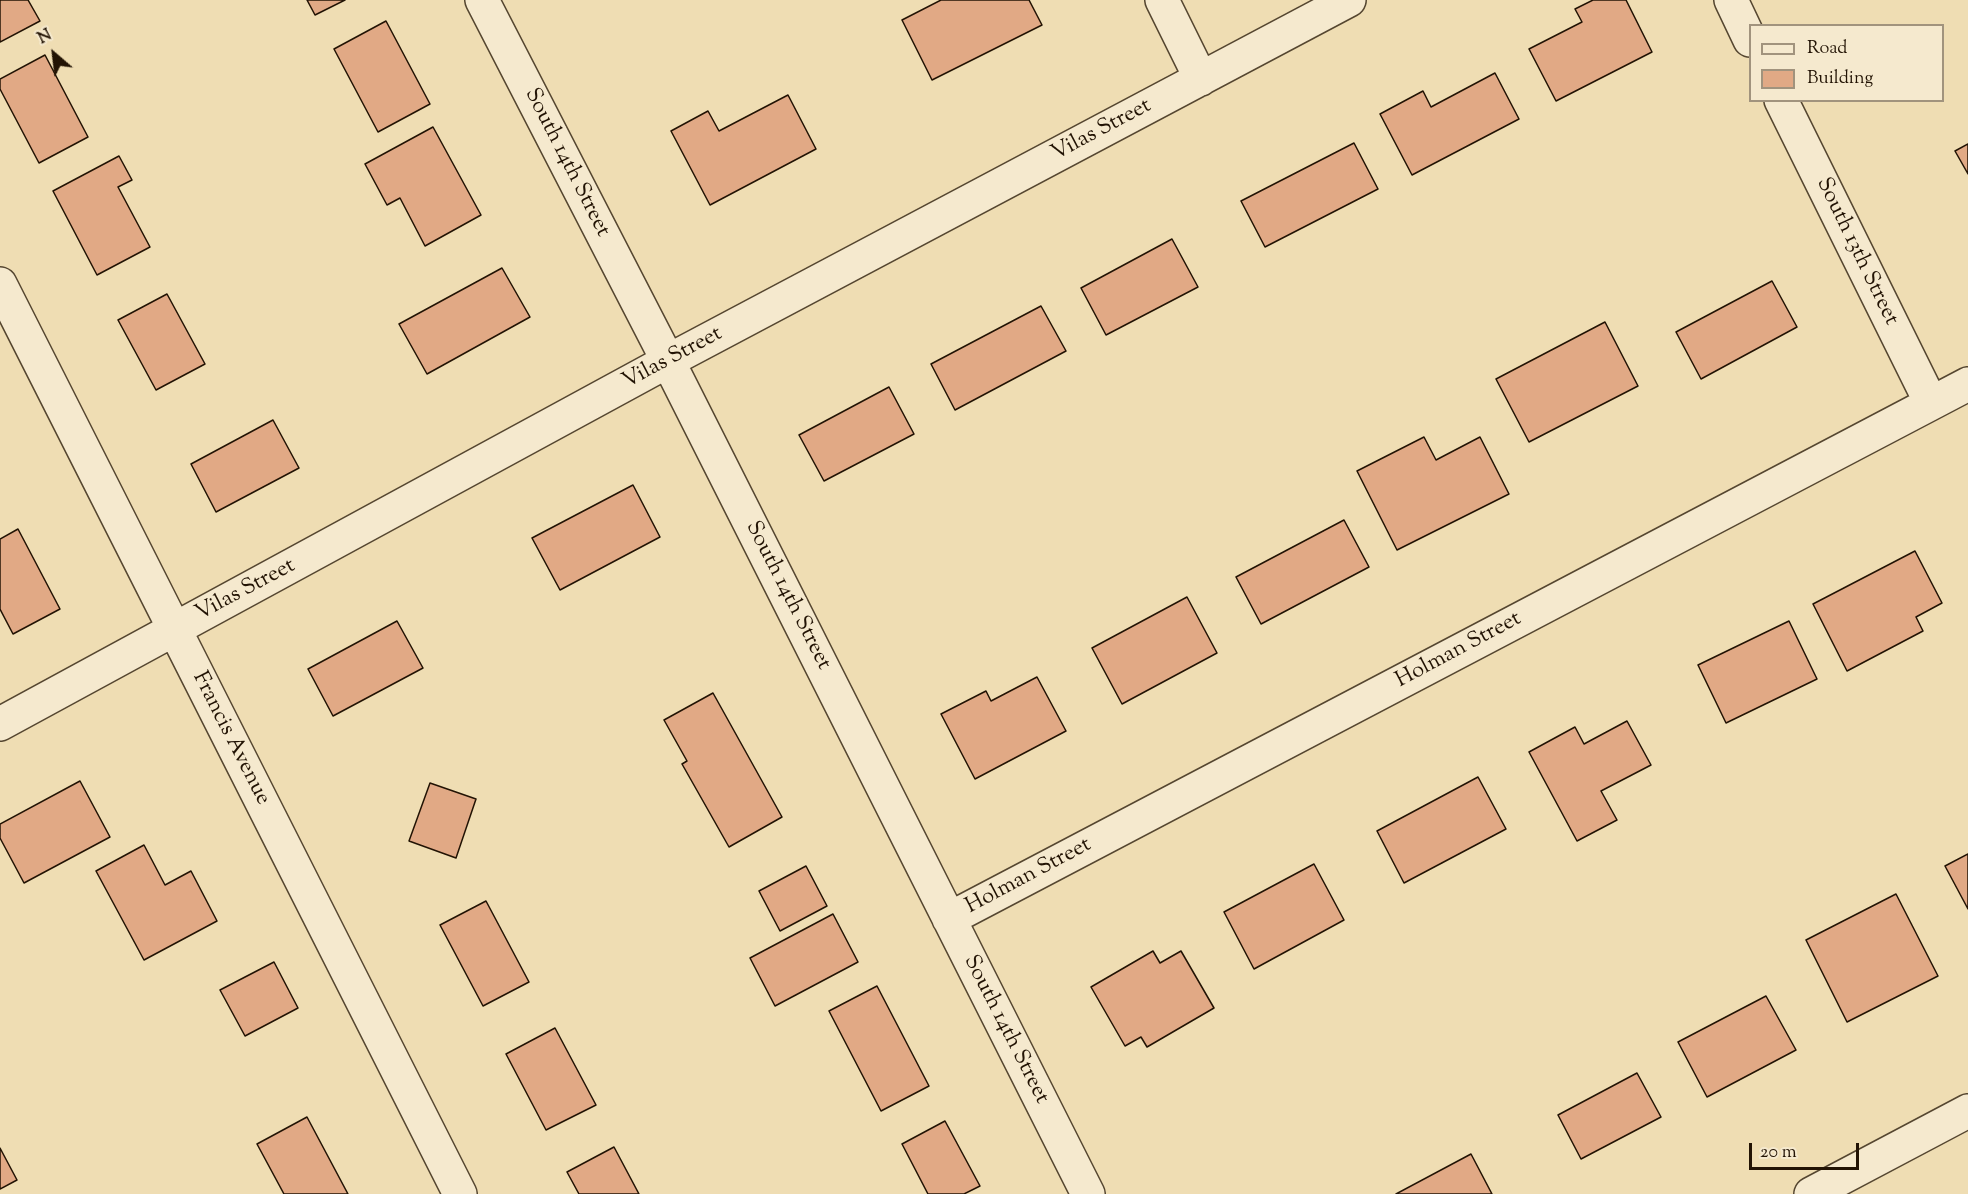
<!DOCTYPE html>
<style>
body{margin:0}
#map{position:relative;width:1968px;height:1194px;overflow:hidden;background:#efddb3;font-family:"Sorts Mill Goudy",serif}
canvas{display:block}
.legend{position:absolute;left:1749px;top:24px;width:195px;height:78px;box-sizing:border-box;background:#f5e9ce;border:2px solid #a1937d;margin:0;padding:8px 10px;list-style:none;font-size:18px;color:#221304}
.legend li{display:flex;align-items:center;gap:12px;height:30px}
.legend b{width:30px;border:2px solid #a1937d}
.north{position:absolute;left:24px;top:24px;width:60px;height:60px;-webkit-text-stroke:4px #f5e9ce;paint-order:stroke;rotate:332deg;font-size:16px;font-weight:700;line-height:24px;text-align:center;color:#221304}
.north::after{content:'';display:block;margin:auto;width:21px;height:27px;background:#221304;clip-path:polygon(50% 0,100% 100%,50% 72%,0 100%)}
.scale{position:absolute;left:1749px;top:1143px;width:110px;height:27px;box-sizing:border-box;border:3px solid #221304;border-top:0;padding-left:8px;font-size:18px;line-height:21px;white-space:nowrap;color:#221304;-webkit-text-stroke:4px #f5e9ce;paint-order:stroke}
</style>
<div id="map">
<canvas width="1968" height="1194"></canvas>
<ul class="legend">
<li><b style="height:8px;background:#f5e9ce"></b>Road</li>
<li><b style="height:16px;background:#e1a985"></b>Building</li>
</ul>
<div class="north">N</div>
<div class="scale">20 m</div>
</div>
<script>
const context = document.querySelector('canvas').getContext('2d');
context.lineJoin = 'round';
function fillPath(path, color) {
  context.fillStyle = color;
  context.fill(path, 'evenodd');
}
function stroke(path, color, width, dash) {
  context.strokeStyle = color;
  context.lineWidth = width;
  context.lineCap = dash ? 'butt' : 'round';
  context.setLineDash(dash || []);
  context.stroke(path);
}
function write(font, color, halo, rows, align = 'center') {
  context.font = font + ' "Sorts Mill Goudy",serif';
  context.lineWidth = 6;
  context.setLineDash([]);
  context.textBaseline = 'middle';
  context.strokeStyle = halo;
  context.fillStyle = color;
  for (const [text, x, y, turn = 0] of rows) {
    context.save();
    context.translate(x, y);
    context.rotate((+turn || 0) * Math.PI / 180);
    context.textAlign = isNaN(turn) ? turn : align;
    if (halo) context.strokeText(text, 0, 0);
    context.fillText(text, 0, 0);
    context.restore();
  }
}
const building = new Path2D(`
 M0,0H28L40,21L0,42Z
 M307,0H345L315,15Z
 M941,0H1029L1042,25L932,80L902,20Z
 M1593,0H1626L1652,52L1556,101L1529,49L1582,22L1575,9Z
 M386,21L430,104L378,132L334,49Z
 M45,55L88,137L39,163L0,89V79Z
 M1495,73L1519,119L1412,175L1380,114L1423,91L1431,107Z
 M788,95L816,149L710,205L671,131L708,111L719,131Z
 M433,127L481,215L425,246L400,198L387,205L365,164Z
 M1354,143L1378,189L1265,247L1241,201Z
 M1968,144V174L1955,151Z
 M119,156L132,180L118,187L150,247L97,275L53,191Z
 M1172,239L1198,287L1106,335L1081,288Z
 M502,268L530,317L427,374L399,324Z
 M1772,281L1797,327L1701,379L1676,332Z
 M167,294L205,364L156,390L118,320Z
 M1041,306L1066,351L955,410L931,364Z
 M1605,322L1638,386L1529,442L1496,379Z
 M889,387L914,434L824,481L799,435Z
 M273,420L299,468L216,512L191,464Z
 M1424,437L1436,460L1480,437L1509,494L1397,550L1357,471Z
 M633,485L660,537L560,590L532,538Z
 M1344,520L1369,567L1261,624L1236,577Z
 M18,529L60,609L13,634L0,609V539Z
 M1915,551L1942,603L1916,617L1923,631L1847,671L1813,604Z
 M1187,597L1217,653L1122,704L1092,648Z
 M397,621L423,668L333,716L308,669Z
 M1789,621L1817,679L1726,723L1698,665Z
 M1037,677L1066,731L975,779L941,714L986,691L991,701Z
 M713,693L782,817L729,847L682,764L687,761L664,720Z
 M1627,721L1651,765L1601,791L1617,820L1577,841L1529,752L1575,727L1584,744Z
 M1478,777L1506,829L1404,883L1377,831Z
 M80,781L110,837L24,883L0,838V824Z
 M430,783L476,799L456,858L409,841Z
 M144,845L165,885L191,871L217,921L144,960L96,871Z
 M1968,854V909L1945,866Z
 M1314,864L1344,920L1254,969L1224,912Z
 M806,866L827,906L780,931L759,891Z
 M1896,894L1938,976L1847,1022L1806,940Z
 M486,901L529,982L483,1006L440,925Z
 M833,914L858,962L775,1006L750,958Z
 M1153,951L1160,963L1181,951L1214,1008L1147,1047L1141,1037L1125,1046L1091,987Z
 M274,962L298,1008L245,1036L220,990Z
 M877,986L929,1086L881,1111L829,1011Z
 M1766,996L1796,1050L1707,1097L1678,1042Z
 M555,1028L596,1105L546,1130L506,1054Z
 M1637,1073L1661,1117L1581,1159L1558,1115Z
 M307,1117L348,1194H284L257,1144Z
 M945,1121L980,1186L964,1194H928L902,1144Z
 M614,1147L639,1194H579L567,1172Z
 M0,1148L17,1180L0,1189Z
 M1471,1154L1492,1194H1396Z`);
fillPath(building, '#e1a985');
stroke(building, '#221304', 1.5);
const minor = new Path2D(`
 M482,0L668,361L1088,1194
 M1162,0L1201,79
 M1731,0L1750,40
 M1781,100L1931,403
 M0,284L460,1194
 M0,724L668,361L1349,0
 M949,919L1968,384
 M1811,1194L1968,1111`);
stroke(minor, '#554630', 36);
stroke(minor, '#f5e9ce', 33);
write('22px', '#221304', '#f5e9ce', [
 ["Vilas Street",1102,131,-28],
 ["South 14th Street",566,163,63],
 ["South 13th Street",1856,252,64],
 ["Vilas Street",673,359,-28],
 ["Vilas Street",246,591,-28],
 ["South 14th Street",787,596,63],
 ["Holman Street",1459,651,-28],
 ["Francis Avenue",230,739,63],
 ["Holman Street",1029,877,-28],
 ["South 14th Street",1005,1030,63]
]);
</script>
